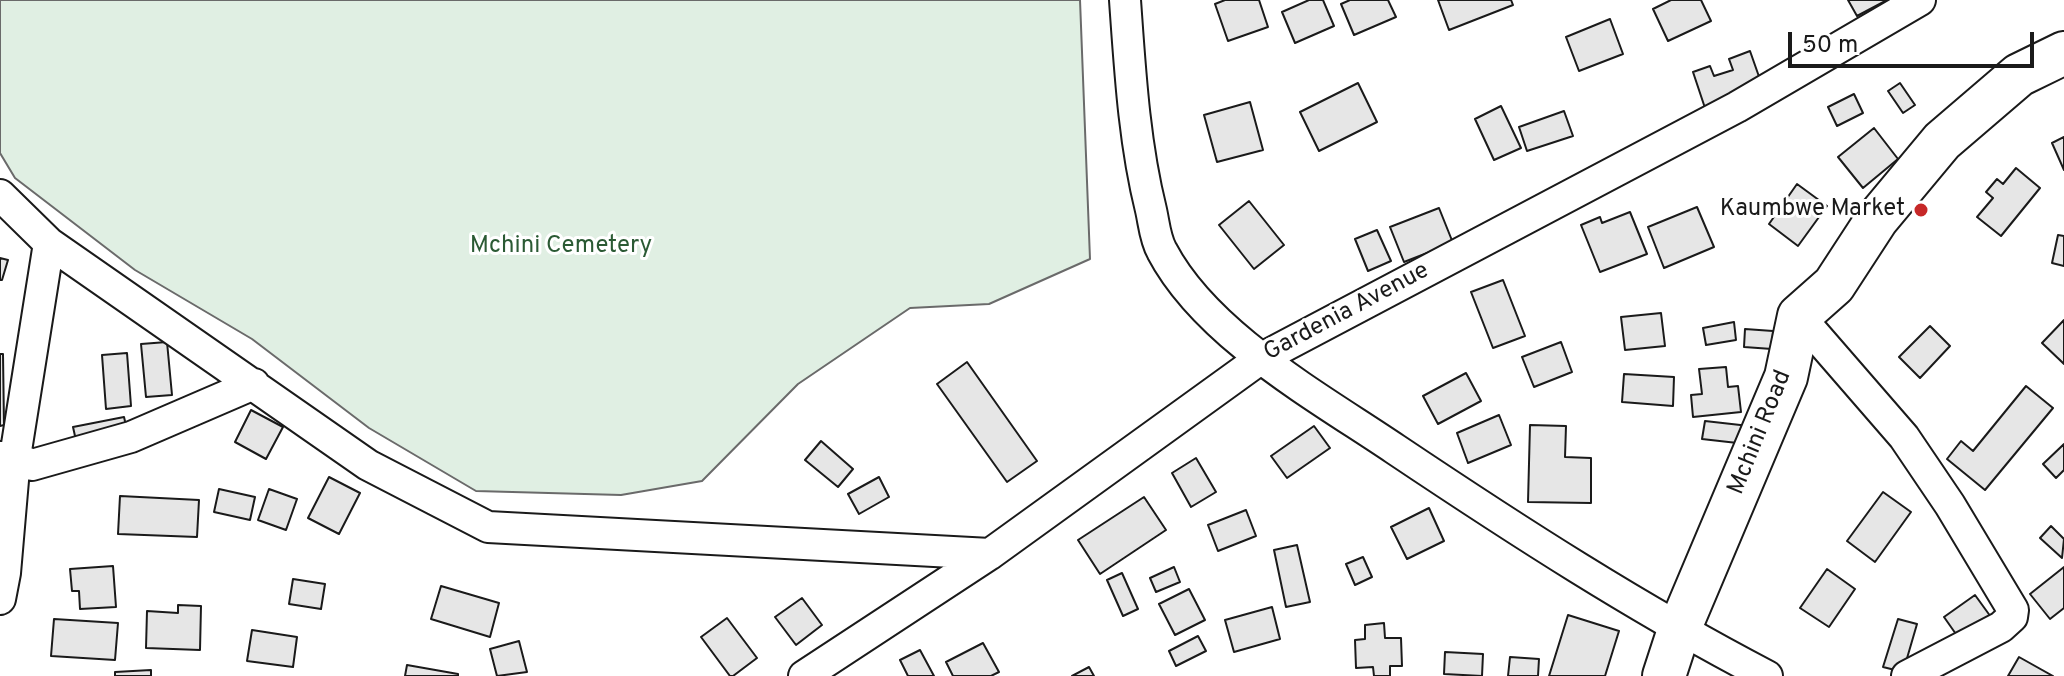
<!DOCTYPE html>
<style>
body{margin:0}
#map{position:relative;width:2064px;height:676px;overflow:hidden;background:#fff;font-family:Overpass,sans-serif}
canvas{display:block}
.scale{position:absolute;left:1788px;top:32px;width:246px;height:36px;box-sizing:border-box;border:4px solid #1a1a1a;border-top:0;padding-left:10px;font-size:24px;line-height:28px;white-space:nowrap;color:#1a1a1a;-webkit-text-stroke:6px #fff;paint-order:stroke}
</style>
<div id="map">
<canvas width="2064" height="676"></canvas>
<div class="scale">50 m</div>
</div>
<script>
const context = document.querySelector('canvas').getContext('2d');
context.lineJoin = 'round';
function fillPath(path, color) {
  context.fillStyle = color;
  context.fill(path, 'evenodd');
}
function stroke(path, color, width, dash) {
  context.strokeStyle = color;
  context.lineWidth = width;
  context.lineCap = dash ? 'butt' : 'round';
  context.setLineDash(dash || []);
  context.stroke(path);
}
function write(font, color, halo, rows, align = 'center') {
  context.font = font + ' Overpass,sans-serif';
  context.lineWidth = 6;
  context.setLineDash([]);
  context.textBaseline = 'middle';
  context.strokeStyle = halo;
  context.fillStyle = color;
  for (const [text, x, y, turn = 0] of rows) {
    context.save();
    context.translate(x, y);
    context.rotate((+turn || 0) * Math.PI / 180);
    context.textAlign = isNaN(turn) ? turn : align;
    if (halo) context.strokeText(text, 0, 0);
    context.fillText(text, 0, 0);
    context.restore();
  }
}
const green = new Path2D(`
 M0,0H1080L1090,259L989,304L910,308L798,384L702,481L621,495L476,491L369,428L252,339L135,270L15,178L0,153Z`);
fillPath(green, '#e0efe3');
stroke(green, '#6a6a6a', 2);
const building = new Path2D(`
 M1225,0H1259L1268,27L1228,41L1215,4Z
 M1309,0H1323L1334,26L1295,43L1282,12Z
 M1350,0H1388L1396,17L1354,35L1341,4Z
 M1438,0H1511L1513,5L1449,30Z
 M1671,0H1701L1711,21L1668,41L1653,9Z
 M1848,0H1887L1857,16Z
 M1610,19L1623,54L1579,71L1566,37Z
 M1750,51L1763,88L1705,108L1693,72L1710,66L1714,76L1733,70L1729,59Z
 M1358,83L1377,122L1319,151L1300,112Z
 M1900,83L1915,105L1903,113L1888,91Z
 M1854,94L1863,113L1837,126L1828,107Z
 M1250,102L1263,150L1217,162L1204,115Z
 M1501,106L1521,148L1494,160L1475,119Z
 M1564,111L1573,136L1527,151L1519,127Z
 M1874,128L1898,159L1863,188L1838,157Z
 M2064,137V170L2052,143Z
 M2016,168L2040,188L2001,236L1977,217L1993,198L1986,192L1997,179L2003,184Z
 M1797,184L1827,206L1798,246L1769,224Z
 M1249,201L1284,245L1254,269L1219,225Z
 M1697,207L1714,247L1664,268L1648,227Z
 M1439,208L1453,243L1404,262L1390,227Z
 M1630,212L1647,254L1600,272L1581,225L1600,217L1602,223Z
 M1377,230L1391,261L1368,271L1355,239Z
 M2058,235L2064,236V266L2052,263Z
 M0,258L8,260L2,280H0Z
 M1503,280L1525,336L1493,348L1471,292Z
 M1661,313L1665,346L1625,350L1621,317Z
 M2064,320V364L2042,343Z
 M1734,322L1736,340L1706,345L1703,328Z
 M1930,326L1950,346L1920,378L1899,357Z
 M1745,329L1773,331L1772,349L1744,347Z
 M167,342L172,395L146,397L141,344Z
 M1561,342L1572,372L1534,387L1522,357Z
 M127,353L131,406L106,409L102,355Z
 M0,354H3L4,425L0,426Z
 M967,362L1037,461L1007,482L937,384Z
 M1726,367L1728,387L1738,386L1741,412L1693,417L1691,395L1702,394L1699,369Z
 M1466,373L1481,401L1438,424L1423,396Z
 M1624,374L1674,377L1673,406L1622,402Z
 M2026,386L2053,408L1985,490L1947,459L1961,441L1973,451Z
 M251,410L283,427L266,459L235,442Z
 M1499,415L1511,445L1468,463L1457,433Z
 M124,417L128,434L77,445L73,427Z
 M1705,421L1758,427L1755,445L1702,439Z
 M1530,425L1566,426L1565,457L1591,458V503L1528,502Z
 M1314,426L1330,448L1287,478L1271,456Z
 M821,441L853,469L838,487L805,460Z
 M2064,444V470L2056,478L2043,464Z
 M1196,458L1216,492L1191,507L1172,473Z
 M329,477L360,493L339,534L308,518Z
 M879,477L889,497L859,514L848,494Z
 M219,489L255,497L250,520L214,512Z
 M269,489L297,499L286,530L258,520Z
 M1883,492L1911,512L1875,562L1847,541Z
 M120,496L199,500L197,537L118,534Z
 M1144,497L1166,530L1100,574L1078,540Z
 M1429,508L1444,541L1407,559L1391,527Z
 M1246,510L1256,536L1218,551L1208,525Z
 M2051,526L2064,539L2062,558L2040,538Z
 M1297,545L1310,602L1286,607L1274,550Z
 M1363,557L1372,577L1355,585L1346,564Z
 M113,566L116,607L80,609L79,591H72L70,569Z
 M1174,567L1180,582L1156,592L1150,578Z
 M2064,567V608L2050,619L2030,594Z
 M1827,569L1855,589L1829,627L1800,608Z
 M1122,573L1138,609L1123,616L1107,580Z
 M293,579L325,584L321,609L289,604Z
 M441,586L499,603L490,637L431,619Z
 M1189,589L1205,620L1175,635L1159,604Z
 M1975,595L1996,624L1965,647L1944,617Z
 M802,598L822,625L796,645L775,617Z
 M178,605L201,606L200,650L146,648L147,611L178,613Z
 M1272,607L1280,639L1234,652L1225,620Z
 M1568,615L1619,631L1605,676H1549Z
 M727,618L757,658L733,676H730L701,637Z
 M54,619L118,623L115,660L51,656Z
 M1898,619L1917,624L1903,672L1883,667Z
 M1384,623L1385,638H1401L1402,666H1390V676H1374L1373,667L1356,668L1355,640L1365,639V625Z
 M252,630L297,637L293,667L247,661Z
 M1198,636L1206,651L1176,666L1169,651Z
 M519,641L527,672L497,676L490,649Z
 M983,643L999,672L991,676H953L946,662Z
 M920,650L934,676H908L900,660Z
 M1445,652L1483,654L1482,676L1444,674Z
 M1510,657L1539,659L1538,676H1508Z
 M2019,657L2053,676H2008Z
 M407,665L458,674V676H405Z
 M1089,667L1094,676H1072Z
 M151,670V676H115V672Z`);
fillPath(building, '#e6e6e6');
stroke(building, '#1a1a1a', 2);
const street = new Path2D(`
 M1125,0C1130,70 1134,142 1151,210C1154,223 1155,239 1162,251C1206,335 1318,397 1395,449C1516,530 1638,609 1767,676
 M0,195L49,243L368,465L488,527L990,554
 M1799,316L1904,437L1950,505L2013,610L2012,617L2001,627L1907,676
 M0,457H15L32,465L131,437L254,384
 M0,599L5,573L15,457L49,243
 M804,676L990,554L1260,359L1737,107L1920,0`);
const secondary = new Path2D(`
 M1664,676L1679,630L1786,377L1799,316L1834,285L1877,219L1942,141L2019,75L2064,53`);
stroke(street, '#1a1a1a', 34);
stroke(secondary, '#1a1a1a', 46);
stroke(street, '#fff', 30);
stroke(secondary, '#fff', 42);
for (const [x, y, r, color] of [
 [1921,210,8,"#c62828"]
]) {
  const dot = new Path2D();
  dot.arc(x, y, r, 0, 2 * Math.PI);
  context.fillStyle = color;
  context.fill(dot);
  stroke(dot, '#fff', 3);
}
write('24px', '#1a1a1a', '#fff', [
 ["Kaumbwe Market",1905,210]
], 'right');
write('24px', '#2b5a34', '#fff', [
 ["Mchini Cemetery",561,247]
]);
write('24px', '#1a1a1a', '#fff', [
 ["Gardenia Avenue",1347,313,-28],
 ["Mchini Road",1761,433,-68]
]);
</script>
